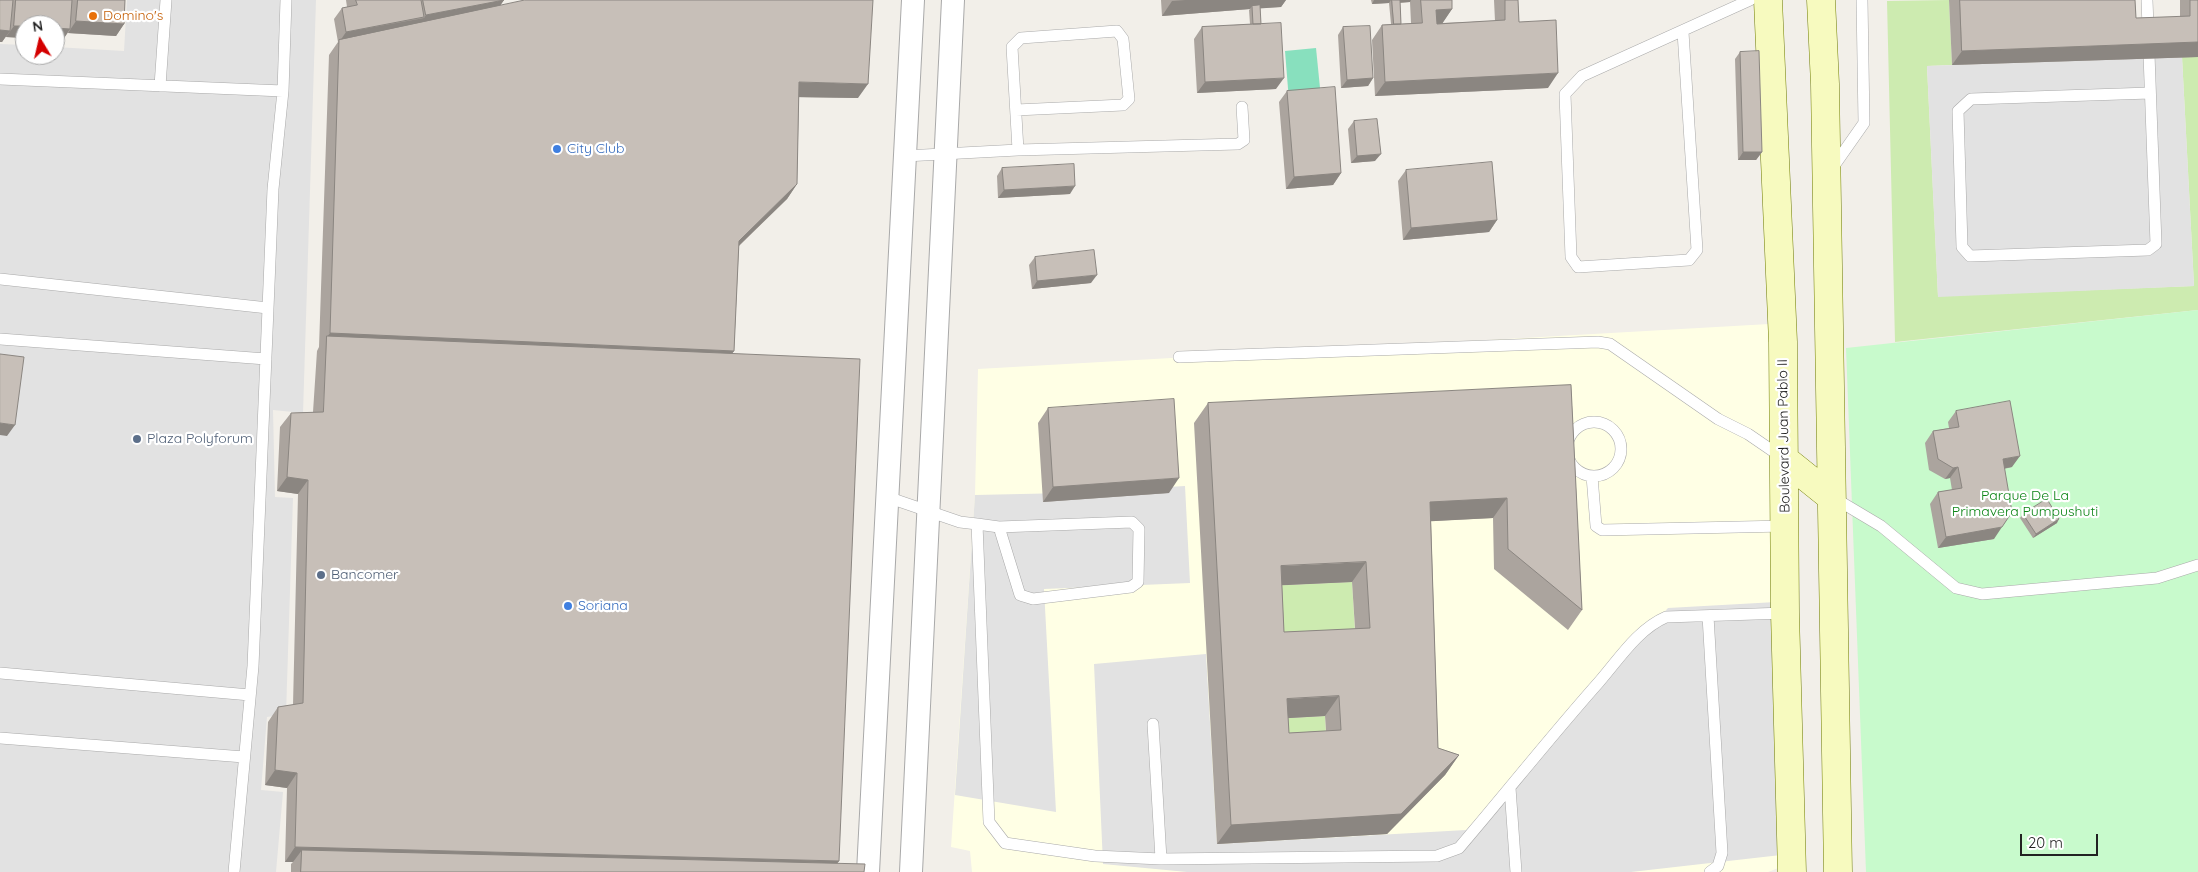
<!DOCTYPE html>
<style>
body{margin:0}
#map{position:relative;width:2198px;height:872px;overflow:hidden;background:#f2efe9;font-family:Quicksand,sans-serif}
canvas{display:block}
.north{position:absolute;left:15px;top:15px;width:50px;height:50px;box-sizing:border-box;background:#fff;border:1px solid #a7a7a7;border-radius:50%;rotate:351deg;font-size:14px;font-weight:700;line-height:20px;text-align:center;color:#222}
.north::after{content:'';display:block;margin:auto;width:18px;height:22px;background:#d40000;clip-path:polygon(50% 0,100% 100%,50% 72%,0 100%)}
.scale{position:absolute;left:2020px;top:834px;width:78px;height:22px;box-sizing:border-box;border:2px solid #222;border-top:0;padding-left:6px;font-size:15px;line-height:18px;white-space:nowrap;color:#222;-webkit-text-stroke:4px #fff;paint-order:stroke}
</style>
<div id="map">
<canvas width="2198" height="872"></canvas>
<div class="north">N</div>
<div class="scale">20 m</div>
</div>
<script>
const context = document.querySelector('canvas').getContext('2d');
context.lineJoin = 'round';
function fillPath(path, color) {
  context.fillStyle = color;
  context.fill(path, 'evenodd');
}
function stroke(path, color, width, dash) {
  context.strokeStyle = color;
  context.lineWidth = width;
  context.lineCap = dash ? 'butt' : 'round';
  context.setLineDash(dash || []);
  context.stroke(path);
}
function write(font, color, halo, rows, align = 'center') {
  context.font = font + ' Quicksand,sans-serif';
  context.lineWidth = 4.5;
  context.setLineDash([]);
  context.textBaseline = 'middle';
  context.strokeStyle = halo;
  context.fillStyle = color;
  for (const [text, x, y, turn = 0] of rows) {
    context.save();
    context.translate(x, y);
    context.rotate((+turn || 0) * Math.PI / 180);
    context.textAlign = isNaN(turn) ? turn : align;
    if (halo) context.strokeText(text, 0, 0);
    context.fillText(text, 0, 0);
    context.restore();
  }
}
fillPath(new Path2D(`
 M1769,324L1776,508L1781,867L1768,872H972L970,851L951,847L975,495L978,369Z`), '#ffffe5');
fillPath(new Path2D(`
 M1949,0L1952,65L1927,66L1938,296L2194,286L2182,57H2198V310L1895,342L1887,1Z
 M1352,582L1356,648L1270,652L1267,586Z
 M1325,716L1327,750L1275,753L1273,719Z`), '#cdebb0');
fillPath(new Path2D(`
 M2198,310V872H1866L1846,348Z`), '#c8facc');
fillPath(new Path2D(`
 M1316,48L1321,98L1289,101L1285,51Z`), '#88e0be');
fillPath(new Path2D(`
 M127,0H316L303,413L273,410L275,497L293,498L286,714L267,717L261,790L283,792L276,872H0V44L25,45V55H55V47L124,51Z
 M2182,57L2194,286L1938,297L1927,66Z
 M1185,486L1190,583L1044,589L1056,812L955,795L975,495L1067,493Z
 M1776,602L1781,855L1631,872H1187L1103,864L1094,664L1206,654L1217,844L1466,830L1668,608Z`), '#e2e2e2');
const lane = new Path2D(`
 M2147,0L2156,244L2148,250L1970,256L1962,247L1958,111L1971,99L2150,93
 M1683,32L1697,250L1689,260L1578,267L1571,257L1565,94L1582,76L1750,0
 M0,79L283,91L286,0
 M160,86L166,0
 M1018,150L1238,144L1244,140L1242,107
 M905,156L1018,150L1012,47L1021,38L1117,31L1123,39L1129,99L1123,105L1016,110
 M1831,170L1864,123L1862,0
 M0,279L268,308
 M0,339L266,359
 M1179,357L1598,342L1610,344L1718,419L1748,434L1783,458
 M1567 449a27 27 0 1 1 54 0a27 27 0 1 1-54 0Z
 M1592,476L1596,526L1602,530L1785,526
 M887,497L960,522L977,524
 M1834,498L1881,526L1956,588L1982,594L2157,578L2198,565
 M999,527L1020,595L1033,599L1131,587L1138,582L1139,529L1132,522L999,527L977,524L989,822L1005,843L1095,856L1161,859L1437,856L1459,848C1506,793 1551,736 1599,682C1619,659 1638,629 1666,617L1785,613
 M1708,616L1722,853L1718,866L1710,872
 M0,673L250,695
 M1153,724L1161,859
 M0,738L244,757
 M1510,788L1516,872
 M234,872L253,666L273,189L283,91`);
const street = new Path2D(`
 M868,872L913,0
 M911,872L953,0`);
const secondary = new Path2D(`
 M1768,0L1783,342L1785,613L1792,872
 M1821,0L1825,84L1838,872
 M1784,459L1830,496`);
stroke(lane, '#a9a9a9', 12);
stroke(street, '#a9a9a9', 24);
stroke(secondary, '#707d05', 29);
stroke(lane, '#fff', 11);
stroke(street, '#fff', 22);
stroke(secondary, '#f7fabf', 28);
fillPath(new Path2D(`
 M0,0H125L124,24L116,36L68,33L69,31L62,41L25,25V38L6,37V36L2,42H0Z
 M346,0H504L500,5L858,98L799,97L797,184L787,199L739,246L734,351L732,353L839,861L837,863L864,872H291V864L293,862H285L287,788L265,785L268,722L278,707L293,705L298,494L277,491L280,427L291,413L313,412L317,351L319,347L329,55L338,42L334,19L342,8L347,7Z
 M1161,0H1286L1281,7L1260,8L1261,24L1276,89L1197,93L1194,39L1202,27L1250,24L1249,10L1250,9L1162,16Z
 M1371,0H1452V9L1442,23L1495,21L1494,0H1518L1519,22L1548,88L1375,96L1372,40L1382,25L1391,24L1389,3L1372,4ZM1410,2L1411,23L1401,24L1400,3Z
 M1949,0H2135L2136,18L2180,17V0H2198V57L1952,65Z
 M1343,27L1373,78L1368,86L1341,88L1338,35Z
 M1740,52L1762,152L1756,160H1738L1735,59Z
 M1287,91L1341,173L1333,185L1286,189L1279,102Z
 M1354,121L1375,161L1351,163L1348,129Z
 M1002,168L1070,194L998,198L997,176Z
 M1406,170L1497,220L1489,232L1403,240L1398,181Z
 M1035,257L1091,283L1032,289L1029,265Z
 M1571,385L1582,610L1568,630L1494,569L1493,518L1431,521L1438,748L1459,755L1445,775L1387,834L1217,844L1194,423L1208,403ZM1352,582L1355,629L1284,632L1282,585ZM1325,716L1326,731L1289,733L1288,718Z
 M1048,408L1169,493L1043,502L1038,423Z
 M1956,411L2012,467L2004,469L1994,539L1938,548L1930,504L1938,492L1952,490L1950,478L1945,479L1929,470L1925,443L1933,431L1949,428L1948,422Z
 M2023,514L2057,523L2033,538L2020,518Z`), '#aba49e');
fillPath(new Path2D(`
 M504,0L496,12L416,29L338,44L346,32L424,18L426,15Z
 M1185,0H1286L1281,7L1252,9V6L1250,9L1162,16L1172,1Z
 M1374,0H1391L1389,3L1372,4Z
 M1392,0H1411L1410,2L1392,3Z
 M1452,9L1442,24H1426L1436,10Z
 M76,21L124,24L116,36L68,33Z
 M14,26H25V38L6,37Z
 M55,28L70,29L62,41L55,40Z
 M0,30L10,31L2,42H0Z
 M2198,42V57L1952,65L1962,51Z
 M1558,73L1548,88L1375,96L1385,82Z
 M1284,78L1276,89L1197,93L1205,82Z
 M1373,78L1368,86L1341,88L1347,80Z
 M799,82L868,84L858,98L789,97Z
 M1743,152H1762L1756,160H1738Z
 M1381,154L1375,161L1351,163L1357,156Z
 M1341,173L1333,185L1286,189L1294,177Z
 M797,184L787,199L729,255L739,241Z
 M1075,186L1070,194L998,198L1004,190Z
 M1497,220L1489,232L1403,240L1411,228Z
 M1097,275L1091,283L1032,289L1037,281Z
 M330,333L734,351L724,365L327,337Z
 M0,423L15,425L7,436L0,435Z
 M2020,456L2012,467L1995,470L2003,459Z
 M1958,467L1950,478L1945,479L1953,468Z
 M287,477L308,480L298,494L277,491Z
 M1179,478L1169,493L1043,502L1053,487Z
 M1507,498L1493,518L1417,522L1430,502Z
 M2059,519L2057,523L2033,538L2036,534Z
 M2002,527L1994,539L1938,548L1946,537Z
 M1366,562L1352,582L1267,586L1281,566Z
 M1339,696L1325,716L1273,719L1287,699Z
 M1459,755L1445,775L1387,834L1217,844L1231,825Z
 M275,770L297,773L287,788L265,785Z
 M295,847L839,861L831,872L302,850L293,862H285Z`), '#8b8681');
const building = new Path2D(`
 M0,0H13L10,31L0,30Z
 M16,0H72L70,29L55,28V25H25V26H14Z
 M78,0H125L124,24L76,21Z
 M356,0H421L424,17L346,32L342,8L357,5Z
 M423,0H504L426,15Z
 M525,0H873L868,84L799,82L797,184L739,241L734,351L330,333L339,40Z
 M1392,0H1400L1401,24H1394Z
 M1421,0H1452V9L1436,10L1437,24L1505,20V0H1518L1519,22L1556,20L1558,73L1385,82L1382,25L1422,23Z
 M1960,0H2135L2136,18L2190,16V0H2198V42L1962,51Z
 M1260,5L1261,24H1253L1252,6Z
 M1281,23L1284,78L1205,82L1202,27Z
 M1370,26L1373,78L1347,80L1343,27Z
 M1759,51L1762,152H1743L1740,52Z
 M1335,87L1341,173L1294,177L1287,91Z
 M1377,119L1381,154L1357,156L1354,121Z
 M1492,162L1497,220L1411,228L1406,170Z
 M1074,164L1075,186L1004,190L1002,168Z
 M1094,250L1097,275L1037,281L1035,257Z
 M327,336L860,359L839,861L295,847L297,773L275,770L278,707L303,703L308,480L287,477L291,413L323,412Z
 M0,354L24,357L15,425L0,423Z
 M1571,385L1582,610L1508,549L1507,498L1430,502L1438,748L1459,755L1401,814L1231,825L1208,403ZM1366,562L1370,628L1284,632L1281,566ZM1339,696L1341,730L1289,733L1287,699Z
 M1174,399L1179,478L1053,487L1048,408Z
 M2010,401L2020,456L2003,459L2012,512L2002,527L1946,537L1938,492L1962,488L1958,467L1953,468L1938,459L1933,431L1959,427L1956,411Z
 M2047,499L2059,519L2036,534L2023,514Z
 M302,850L865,864L864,872H301Z`);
fillPath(building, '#c7bfb8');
stroke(building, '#8b8681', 1);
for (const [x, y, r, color] of [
 [93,16,5,"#e8710a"],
 [557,149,5,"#3f7fe0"],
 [137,439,5,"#5c6f8a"],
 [321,575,5,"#5c6f8a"],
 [568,606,5,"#3f7fe0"]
]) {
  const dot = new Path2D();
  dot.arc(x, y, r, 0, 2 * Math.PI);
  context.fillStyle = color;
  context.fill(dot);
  stroke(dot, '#fff', 2);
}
write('14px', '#c56008', '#fff', [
 ["Domino's",103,16]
], 'left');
write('14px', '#366cbe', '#fff', [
 ["City Club",567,149],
 ["Soriana",578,606]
], 'left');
write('14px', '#222', '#fff', [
 ["Boulevard Juan Pablo II",1784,436,-91]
]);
write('14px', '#4e5e75', '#fff', [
 ["Plaza Polyforum",147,439],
 ["Bancomer",331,575]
], 'left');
write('14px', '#0c8416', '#fff', [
 ["Parque De La",2025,496],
 ["Primavera Pumpushuti",2025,512]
]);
</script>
